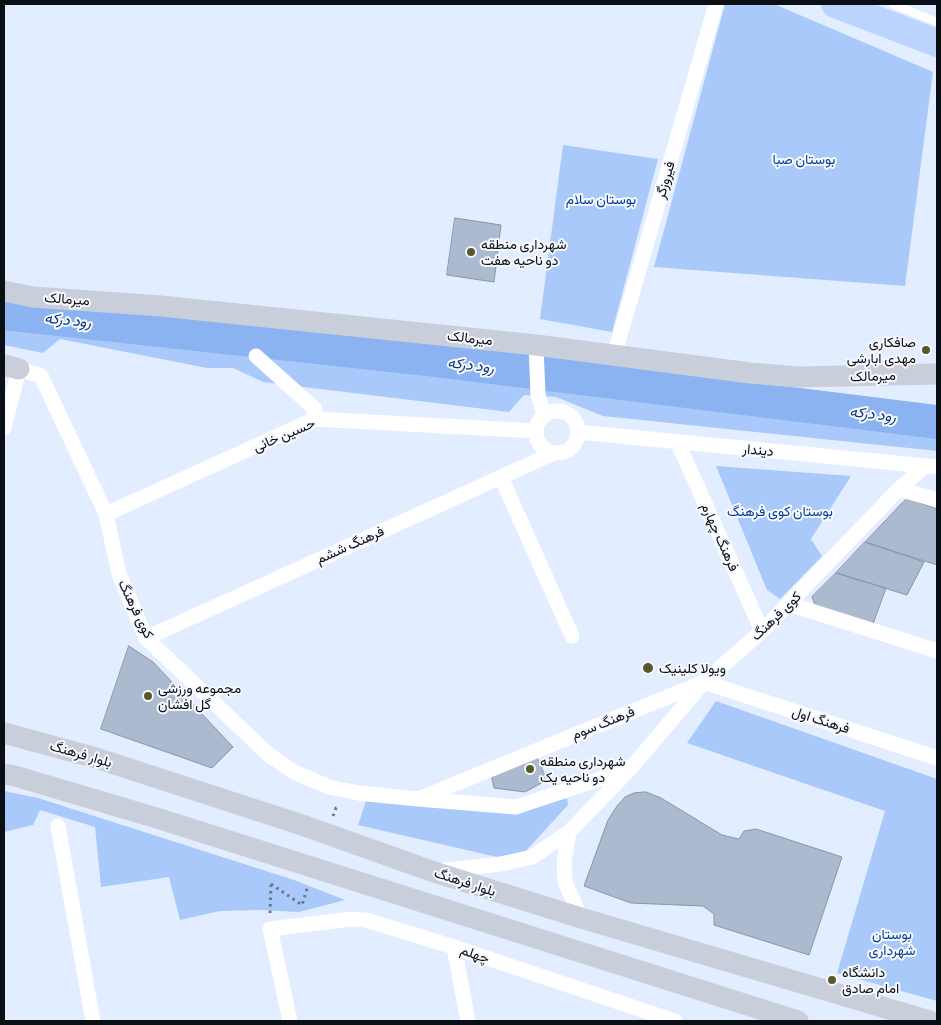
<!DOCTYPE html>
<meta charset="utf-8">
<style>
body{margin:0}
#map{position:relative;width:941px;height:1025px;overflow:hidden;background:#e2edff;font-family:Commissioner,sans-serif}
canvas{display:block}
.frame{position:absolute;inset:0;border:5px solid #0a0e15;pointer-events:none}
</style>
<div id="map">
<canvas width="941" height="1025"></canvas>
<div class="frame"></div>
</div>
<script>
const context = document.querySelector('canvas').getContext('2d');
context.lineJoin = 'round';
function fillPath(path, color) {
  context.fillStyle = color;
  context.fill(path, 'evenodd');
}
function stroke(path, color, width, dash) {
  context.strokeStyle = color;
  context.lineWidth = width;
  context.lineCap = dash ? 'butt' : 'round';
  context.setLineDash(dash || []);
  context.stroke(path);
}
function write(font, color, halo, rows, align = 'center') {
  context.font = font + ' Commissioner,Vazirmatn,sans-serif';
  context.lineWidth = 4;
  context.setLineDash([]);
  context.textBaseline = 'middle';
  context.strokeStyle = halo;
  context.fillStyle = color;
  for (const [text, x, y, turn = 0] of rows) {
    context.save();
    context.translate(x, y);
    context.rotate((+turn || 0) * Math.PI / 180);
    context.textAlign = isNaN(turn) ? turn : align;
    if (halo) context.strokeText(text, 0, 0);
    context.fillText(text, 0, 0);
    context.restore();
  }
}
fillPath(new Path2D(`
 M725,4H774L933,72L905,286L654,267Z
 M563,145L658,159L612,332L540,319Z
 M4,320L509,385L864,420L937,430V451L603,416L556,397L524,395L509,412L263,382L233,368H207L60,339L43,353L4,345Z
 M716,466L851,476L811,539L822,556L780,599L767,590Z
 M716,701L937,779V1001L837,973L885,811L687,743Z
 M4,791L38,798L294,880L345,900L299,912L260,910L220,911L180,920L169,877L101,887L95,827L40,810L33,825L4,832Z
 M367,798L517,812L567,798L568,805L524,853L497,857L358,825Z`), '#a9c9fb');
stroke(new Path2D(`
 M4,313L428,359L937,422`), '#8bb2f1', 34);
const building = new Path2D(`
 M455,218L501,225L494,282L447,275Z
 M908,498L937,509V565L865,542L902,503Z
 M865,542L924,562L907,595L836,573Z
 M836,573L886,588L873,624L815,605L812,597Z
 M129,646L153,662L233,747L212,768L101,729Z
 M535,753L547,780L525,792L494,788L491,774Z
 M646,792L661,798L722,835L739,839L744,831L756,829L842,857L809,955L714,925V914L703,906L631,903L584,886L608,820L617,806L625,797L634,793Z`);
fillPath(building, '#acbacf');
stroke(building, '#8895a9', 1);
stroke(new Path2D(`
 M333,816L336,808H340
 M271,884L302,905L308,886
 M270,913L271,884`), '#6e7682', 3, [2.5, 4]);
stroke(new Path2D(`
 M892,4L937,22`), '#fff', 8);
stroke(new Path2D(`
 M536,345L538,395L544,415
 M256,356L315,409V419
 M614,356L716,4
 M536 432a21 21 0 1 1 42 0a21 21 0 1 1-42 0Z
 M4,428L19,369L41,376L106,514L119,574L146,638L269,755L294,772L329,787L358,793L418,799L516,807L630,769
 M578,432L937,467
 M678,443L762,631
 M501,477L572,636
 M899,489L937,500
 M106,514L315,419L536,431
 M789,604L937,651
 M146,638L554,453
 M421,798L704,682L937,758
 M58,826L93,1021
 M569,832L564,861L565,882L581,918
 M438,871L501,864L532,857L569,832L630,769L704,682L762,631L899,489L925,466
 M454,947L468,1021
 M290,1021L270,929L351,919L366,920L454,947L675,1021`), '#fff', 15);
stroke(new Path2D(`
 M4,291L33,297L161,306L536,345L750,373L797,377L937,374
 M4,365L19,369
 M4,733L96,758L302,825L434,872L581,918L930,1021
 M4,774L15,776L160,819L798,1021`), '#c8cfda', 21);
stroke(new Path2D(`
 M835,4L937,43`), '#bbd4fd', 28);
for (const [x, y, r, color] of [
 [471,252,5,"#585926"],
 [926,350,5,"#585926"],
 [648,668,6,"#585926"],
 [148,696,5,"#585926"],
 [530,769,5,"#585926"],
 [832,980,5,"#585926"]
]) {
  const dot = new Path2D();
  dot.arc(x, y, r, 0, 2 * Math.PI);
  context.fillStyle = color;
  context.fill(dot);
  stroke(dot, '#f7f9fe', 2);
}
write('14px', '#044099', '#f7f9fe', [
 ["بوستان صبا",804,159],
 ["بوستان سلام",601,199],
 ["بوستان کوی فرهنگ",780,511],
 ["بوستان",892,934],
 ["شهرداری",892,950]
]);
write('14px', '#0a0e15', '#f7f9fe', [
 ["فیروزگر",665,180,-74],
 ["میرمالک",67,299,4],
 ["میرمالک",470,338,6],
 ["میرمالک",873,376,-2],
 ["حسین خانی",284,435,-23],
 ["دیندار",758,450,5],
 ["فرهنگ چهارم",720,537,66],
 ["فرهنگ ششم",350,545,-24],
 ["کوی فرهنگ",136,609,64],
 ["کوی فرهنگ",776,616,-44],
 ["فرهنگ اول",821,720,18],
 ["فرهنگ سوم",603,723,-22],
 ["بلوار فرهنگ",81,754,16],
 ["بلوار فرهنگ",465,882,18],
 ["چهلم",475,954,19]
]);
write('14px', '#0a0e15', '#f7f9fe', [
 ["شهرداری منطقه",481,244],
 ["دو ناحیه هفت",481,260],
 ["صافکاری",916,342,"right"],
 ["مهدی ابارشی",916,358,"right"],
 ["ویولا کلینیک",659,668],
 ["مجموعه ورزشی",158,688],
 ["گل افشان",158,704],
 ["شهرداری منطقه",540,761],
 ["دو ناحیه یک",540,777],
 ["دانشگاه",842,972],
 ["امام صادق",842,988]
], 'left');
write('italic 15px', '#0a3579', '#f7f9fe', [
 ["رود درکه",68,320,6],
 ["رود درکه",471,365,7],
 ["رود درکه",873,414,7]
]);
</script>
